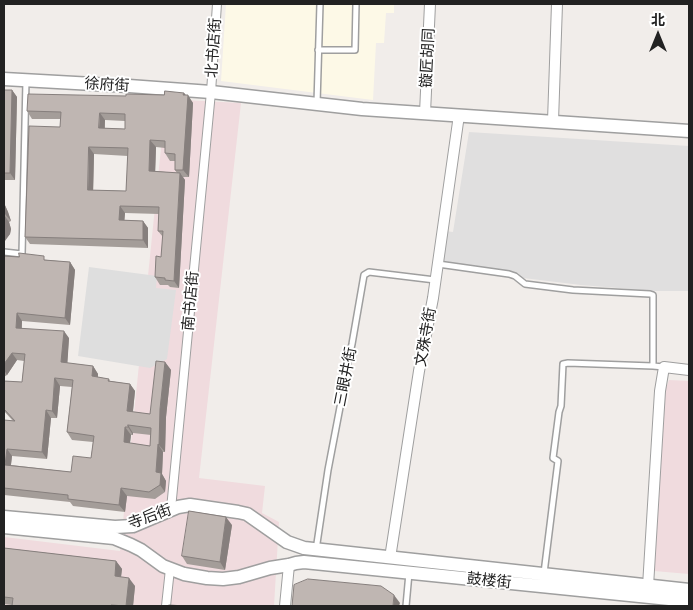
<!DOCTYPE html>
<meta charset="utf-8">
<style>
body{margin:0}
#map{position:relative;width:693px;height:610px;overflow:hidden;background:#f1edea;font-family:"PT Sans","Noto Sans SC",sans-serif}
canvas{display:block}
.frame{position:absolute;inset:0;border:5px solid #222;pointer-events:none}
.north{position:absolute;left:633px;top:10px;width:50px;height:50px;-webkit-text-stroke:4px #fff;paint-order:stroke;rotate:0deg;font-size:14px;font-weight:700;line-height:20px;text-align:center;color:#222}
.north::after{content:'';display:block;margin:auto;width:18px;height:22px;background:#222;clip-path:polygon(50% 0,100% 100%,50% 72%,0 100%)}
</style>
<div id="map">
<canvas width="693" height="610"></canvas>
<div class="frame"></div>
<div class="north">北</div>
</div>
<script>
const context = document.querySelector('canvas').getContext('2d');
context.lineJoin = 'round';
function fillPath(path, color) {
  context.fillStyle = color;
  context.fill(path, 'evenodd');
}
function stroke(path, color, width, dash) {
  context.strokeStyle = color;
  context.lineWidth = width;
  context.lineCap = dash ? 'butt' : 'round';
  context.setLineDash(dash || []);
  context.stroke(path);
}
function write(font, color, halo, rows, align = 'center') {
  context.font = font + ' "PT Sans","Noto Sans SC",sans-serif';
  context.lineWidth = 4;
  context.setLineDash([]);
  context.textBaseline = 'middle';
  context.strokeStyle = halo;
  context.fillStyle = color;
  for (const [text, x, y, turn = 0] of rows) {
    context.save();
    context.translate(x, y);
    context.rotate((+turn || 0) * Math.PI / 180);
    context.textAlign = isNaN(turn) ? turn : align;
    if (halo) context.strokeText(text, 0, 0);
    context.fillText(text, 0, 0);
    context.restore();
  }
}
fillPath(new Path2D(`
 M469,132L689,146V291H655L581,285L523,278L518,273L441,261L445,231L453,232Z`), '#e0dfdf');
fillPath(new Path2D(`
 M166,99L241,103L199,478L265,486L262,513L279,522L274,606H4V537L120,551Z
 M669,380L689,381V574L654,571L663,396Z`), '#f0dbde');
fillPath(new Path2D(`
 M226,4H394V13H386L384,43H376L373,100L221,81Z`), '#fdf9e7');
fillPath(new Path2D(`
 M89,267L157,276L156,288L176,290L167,359L150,368L78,356Z`), '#dedede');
const service = new Path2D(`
 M318,50H355L356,4
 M317,103L320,4
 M4,252L22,254L26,81
 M438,264L509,274L515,276L525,284L573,290L650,294L653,295V366L664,367
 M316,550L328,470L341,402L344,379L352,344L364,275L369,272L435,280
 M544,573L558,461L553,458L559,412L561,406L563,364L568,363L653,366
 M406,606L409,573`);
const pedestrian = new Path2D(`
 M171,509L211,92L217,4
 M166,606L170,569`);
const minor = new Path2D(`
 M425,113L430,4
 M553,121L557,4
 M390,558L419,371L433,298L459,115
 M648,586L660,391L664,367L689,370
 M285,606L289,565`);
const tertiary = new Path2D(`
 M4,79L129,86L211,92L362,109L689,131
 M4,517L115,527L133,526L178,507L190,505L238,512L247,514L287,542L304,548L689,590
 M4,527L114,538L131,545L141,550L163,566L184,574L207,578L223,579L239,577L270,568L289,565L296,563L304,562L689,601`);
stroke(service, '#9f9f9f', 8);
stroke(pedestrian, '#9f9f9f', 10);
stroke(minor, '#9f9f9f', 12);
stroke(tertiary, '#9f9f9f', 15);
stroke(service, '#fff', 5);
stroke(pedestrian, '#fff', 8);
stroke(minor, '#fff', 10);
stroke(tertiary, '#fff', 12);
fillPath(new Path2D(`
 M4,90H12L17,97L15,180H4Z
 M184,93L193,103L189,177H183L185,180L179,288L170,287L168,285H160L155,277L161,257L163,237L158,231L159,214L125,213L124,220L143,221L148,228V248L30,244L25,237L60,127L61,119H32L27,111L126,96L164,95ZM105,120L125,121V129L105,128ZM156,147L165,148V153L170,161H175V170L177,173L155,171ZM94,154L128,156L126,191L93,190Z
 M4,203L8,212L11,221L9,222L11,229L10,234L4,241Z
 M4,256L70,262L75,270L70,325L22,321V328L69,338L67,363L93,366L98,374V377L109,379L110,381L130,384L135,391L133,412L150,414L165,362L171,370L166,417L165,452H163L162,474L166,481L165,492L155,499L127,496L125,512L73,506L70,502L4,495V420L13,421L4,411V381L22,382L24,361L17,360L7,375L4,377ZM60,386L72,387L67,432L72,440L93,442L91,458L71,472L11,465L12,456L47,459L51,418H57ZM133,433L151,435L150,446L130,443L131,435H133Z
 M232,525L225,570L187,564L182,556Z
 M4,548L116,561L122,569L121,577L135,586L133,606H12V605L4,604Z`), '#a49d99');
fillPath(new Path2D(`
 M12,90L17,97L15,180L10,173Z
 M184,93L188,98V95L193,103L189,177L183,170Z
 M100,113L105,120L104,136L99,128Z
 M150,140L156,147L155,178L149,171Z
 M89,147L94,154L93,197L88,190Z
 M180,173L185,180L179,288L174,281Z
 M4,203L8,212L11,221L5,214L4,208Z
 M120,206L125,213L124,228L119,220Z
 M4,215L9,222L11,229L10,234L5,241L4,239Z
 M143,221L148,228V248L143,240Z
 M70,262L75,270L70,325L65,318Z
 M17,313L22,321L21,335L16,328Z
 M64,331L69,338L67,370L61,362Z
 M12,353L17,360L7,375L4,370V364Z
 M165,362L171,370L166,417L165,452L159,445L160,409Z
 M93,366L98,374L97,384L92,376Z
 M55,378L60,386L57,418L52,411Z
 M130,384L135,391L132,419L127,411Z
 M46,410L51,418L47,459L42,452Z
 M128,425L133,433V435L128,427Z
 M125,427L131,435L129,450L124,442Z
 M158,444L163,452L162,474L166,481L165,492L160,485L156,472Z
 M7,449L12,456L10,472L5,465Z
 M121,488L127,496L125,512L119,505Z
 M226,517L232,525L225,570L220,562Z
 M116,561L122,569L120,584L115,576Z
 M129,578L135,586L133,606H126Z
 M394,595L400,603L399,606H393Z`), '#867f7d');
const building = new Path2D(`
 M4,90H12L10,173H4Z
 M165,91L184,93L183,95H188L183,170H175V154L165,153V141L150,140L149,171L180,173L174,281L165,280V278L155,277L156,256L161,257L163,231H158L159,207L120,206L119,220L143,221V240L25,237L29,126L60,127L61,112L27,111L28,94L126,96V94L164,95ZM100,113L125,114V129L99,128ZM89,147L128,148L126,191L88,190Z
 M4,216L5,221V226L4,227Z
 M19,253L44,256V260L70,262L65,318L17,313L16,328L64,331L61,362L93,366L92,376L109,379L108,381L130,384L127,411L150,414L156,361L165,362L160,409L159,445L158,444L156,472L161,473L160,485L149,492L121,488L119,505L68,499V495L4,488V420L15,421L4,409V381L22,382L25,354L12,353L4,364V256L19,257ZM55,378L73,380L67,432L94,436L91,458L73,456L71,472L5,465L7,449L42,452L46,410L52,411ZM128,425L151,428L150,446L124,442L125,427H128Z
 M189,511L226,517L220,562L182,556Z
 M4,548L116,561L115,576L129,578L126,606L111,605V606H12L13,598L4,597Z
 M308,579L381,586L394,595L393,606H292L294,585Z
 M169,605L185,606H169Z`);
fillPath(building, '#bfb6b2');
stroke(building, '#867f7d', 1);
write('15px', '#222', '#fff', [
 ["北书店街",214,48,-86],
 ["镟匠胡同",428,58,-87],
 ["徐府街",107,85,3],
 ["南书店街",191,301,-85],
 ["文殊寺街",426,337,-80],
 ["三眼井街",346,377,-79],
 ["寺后街",150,517,-20],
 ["鼓楼街",489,581,6]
]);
</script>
